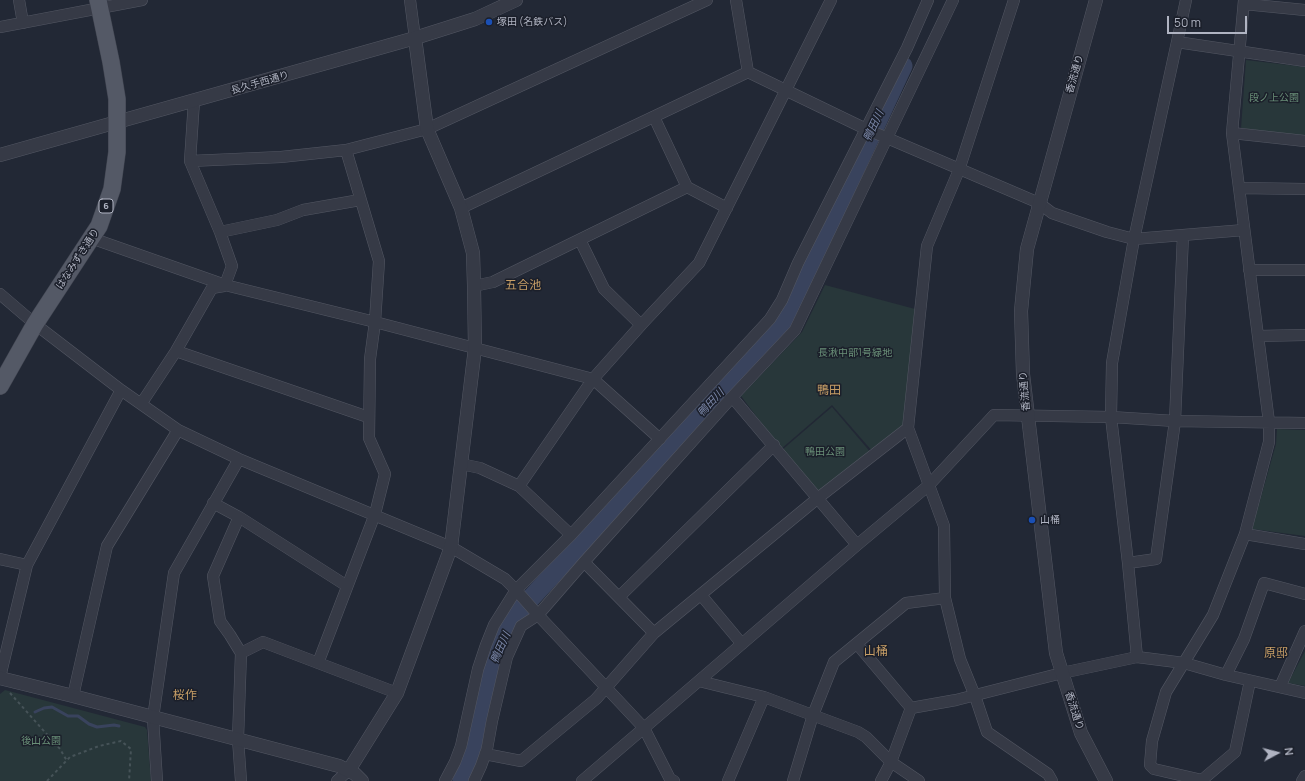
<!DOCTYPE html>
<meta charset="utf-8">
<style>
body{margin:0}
#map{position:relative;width:1305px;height:781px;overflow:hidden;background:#222835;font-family:Manrope,sans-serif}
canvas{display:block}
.north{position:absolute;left:1257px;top:733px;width:40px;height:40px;-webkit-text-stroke:3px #1b1f2a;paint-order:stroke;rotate:83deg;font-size:11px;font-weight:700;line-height:16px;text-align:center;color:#b0b4c2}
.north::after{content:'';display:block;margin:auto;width:14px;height:18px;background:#b0b4c2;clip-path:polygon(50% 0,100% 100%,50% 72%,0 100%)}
.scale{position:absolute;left:1167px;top:16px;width:80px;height:18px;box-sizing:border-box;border:2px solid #b0b4c2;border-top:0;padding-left:5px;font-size:12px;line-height:14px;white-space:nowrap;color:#b0b4c2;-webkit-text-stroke:3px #1b1f2a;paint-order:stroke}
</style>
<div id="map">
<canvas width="1305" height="781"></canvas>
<div class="north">N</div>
<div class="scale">50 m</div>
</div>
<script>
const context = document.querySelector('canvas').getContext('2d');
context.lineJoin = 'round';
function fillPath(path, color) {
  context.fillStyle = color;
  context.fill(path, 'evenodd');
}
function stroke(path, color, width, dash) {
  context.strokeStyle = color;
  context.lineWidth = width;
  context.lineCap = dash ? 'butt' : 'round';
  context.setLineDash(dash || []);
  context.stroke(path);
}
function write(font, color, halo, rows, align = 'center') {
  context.font = font + ' Manrope,"Noto Sans JP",sans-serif';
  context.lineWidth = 3;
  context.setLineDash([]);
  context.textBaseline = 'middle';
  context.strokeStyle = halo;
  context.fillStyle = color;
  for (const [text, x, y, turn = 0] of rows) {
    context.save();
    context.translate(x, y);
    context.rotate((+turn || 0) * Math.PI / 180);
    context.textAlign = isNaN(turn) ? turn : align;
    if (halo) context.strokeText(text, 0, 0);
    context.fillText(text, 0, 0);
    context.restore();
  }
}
fillPath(new Path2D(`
 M1246,60L1305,67V137L1241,128Z
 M825,285L915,309L905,428L873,452L832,405L781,449L741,396L802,332Z
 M832,407L872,454L819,494L782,450Z
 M1277,429L1305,430V536L1252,529L1276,444Z
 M1305,651V686L1288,683Z
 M5,690L145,727L147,730L151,781H0V694Z`), '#28373a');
stroke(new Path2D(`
 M35,712L44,708L52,707L68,716H78L89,724L97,727L114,725L119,726`), '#39435d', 3);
stroke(new Path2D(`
 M462,781L469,764L483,697L491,672L499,646L519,611L751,360L783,321L794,301L903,66`), '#39435d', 19);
const minor = new Path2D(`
 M19,0L23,23
 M410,0L415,38
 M736,0L748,72L866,129L1039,203L1052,213L1107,232L1134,239L1244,230
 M1014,0L959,170L927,246L908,428L944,526L945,598L960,659L975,696L987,732L1048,774L1052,781
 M1244,4L1305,10
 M0,27L142,0
 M1177,42L1186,0
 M194,101L190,161L220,232L232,266L225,285
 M654,117L687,187L727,208
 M1232,133L1305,141
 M190,161L281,157L346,150L427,129L707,0
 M1239,188L1305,189
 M461,208L748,72
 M220,232L277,220L303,210L360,200
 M91,238L225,285L375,322L593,379L660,439
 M580,240L604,289L641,325
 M1249,270H1305
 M474,286L493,282L687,187
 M0,294L35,324L121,390L178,430L239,459L451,547L505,579L516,590L571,535L770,319L782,300L798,263L907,48L928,0
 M1258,336L1305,335
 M176,351L368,417
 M732,397L857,545
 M141,404L176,351L212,288L224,286
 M461,464L480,468L519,486L571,535
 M519,486L593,379L641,325L699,263L831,0
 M213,503L239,517L347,586
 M239,517L213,576L220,621L230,635L241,653
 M1245,534L1305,544
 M0,559L27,565
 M584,562L654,633L818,498L908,428
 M1128,563L1156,559L1175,421L1183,235
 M701,595L742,644
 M619,597L774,445
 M857,644L911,708
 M1137,657L1128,563L1111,417L1112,363L1134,239L1177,42L1305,61
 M318,663L375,514L385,474L369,438L370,359L375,322L379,261L346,150
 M1226,675L1244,639L1264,583L1305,594
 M0,677L27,565L121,390
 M699,681L764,697
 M1280,687L1305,631
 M73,696L107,546L178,430
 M485,754L521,761L596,699L654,633
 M1202,780L1235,752L1250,681
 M157,781L153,718L174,573L239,459
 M241,781L238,739L241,653L263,642L397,693
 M337,781L349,770
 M445,781L455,762L461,746L478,669L486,645L494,625L516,590L538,615L644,728L857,545L929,485L994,415L1111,417L1175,421L1305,423
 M474,781L481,766L487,749L492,721L507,657L521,626L538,615L584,562L732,397L795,330L953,0
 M582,781L644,728L670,779L674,781
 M728,781L764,697L858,732L866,737L891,762L919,781
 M793,781L813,715L834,662L906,603L945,598
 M881,781L891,762L911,708L956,700L1062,673L1137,657L1184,663L1226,675L1305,693
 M1204,781L1202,780L1154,769L1150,765L1152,741L1166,692L1213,615L1245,534L1269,442V422L1232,133L1244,0
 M1302,781L1305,776`);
const tertiary = new Path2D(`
 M1096,0L1027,249L1021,311L1023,374L1056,653L1081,733L1106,781
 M0,155L415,38L475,19L516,0
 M0,678L73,696L339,766L355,774L362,781
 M349,770L397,693L451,547L475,348L474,286L473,253L461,208L427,129L415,38`);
const primary = new Path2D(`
 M0,386L35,324L99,226L112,189L117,152V99L111,62L98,0`);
stroke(minor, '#535763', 12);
stroke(tertiary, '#535763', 14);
stroke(primary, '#3f434f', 18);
stroke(new Path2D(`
 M10,693L60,749L67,761
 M47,781L70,757L99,746L121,741L131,749L129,781`), '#465358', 2, [3, 3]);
stroke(minor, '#363a46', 11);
stroke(tertiary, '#363a46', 13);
stroke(primary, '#545966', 17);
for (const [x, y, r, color] of [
 [489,22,4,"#1a4fb4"],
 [1032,520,4,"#1a4fb4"]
]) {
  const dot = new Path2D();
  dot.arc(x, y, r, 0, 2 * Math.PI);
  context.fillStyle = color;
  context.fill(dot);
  stroke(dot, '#1b1f2a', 1.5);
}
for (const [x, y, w] of [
 [106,206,14]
]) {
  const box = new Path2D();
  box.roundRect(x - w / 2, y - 7, w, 14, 3);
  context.fillStyle = '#1b1f2a';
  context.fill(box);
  stroke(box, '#b0b4c2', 1);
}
write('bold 9px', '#b0b4c2', null, [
 ["6",106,206]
]);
write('10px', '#b0b4c2', '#1b1f2a', [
 ["塚田 (名鉄バス)",497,22],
 ["山桶",1040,520]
], 'left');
write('10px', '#b0b4c2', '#1b1f2a', [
 ["香流通り",1075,74,-74],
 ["長久手西通り",260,83,-16],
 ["はなみずき通り",78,259,-57],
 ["香流通り",1025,391,-95],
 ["香流通り",1074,711,72]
]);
write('10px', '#6a9078', '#1b1f2a', [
 ["段ノ上公園",1274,98],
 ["長湫中部1号緑地",855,353],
 ["鴨田公園",825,452],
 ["後山公園",41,741]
]);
write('italic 11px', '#7b87a8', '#1b1f2a', [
 ["鴨田川",874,126,-65],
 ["鴨田川",711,403,-47],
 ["鴨田川",501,648,-66]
]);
write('12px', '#c79e66', '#1b1f2a', [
 ["五合池",523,286],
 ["鴨田",829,391],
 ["山桶",876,652],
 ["原邸",1276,654],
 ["桜作",185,696]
]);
</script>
